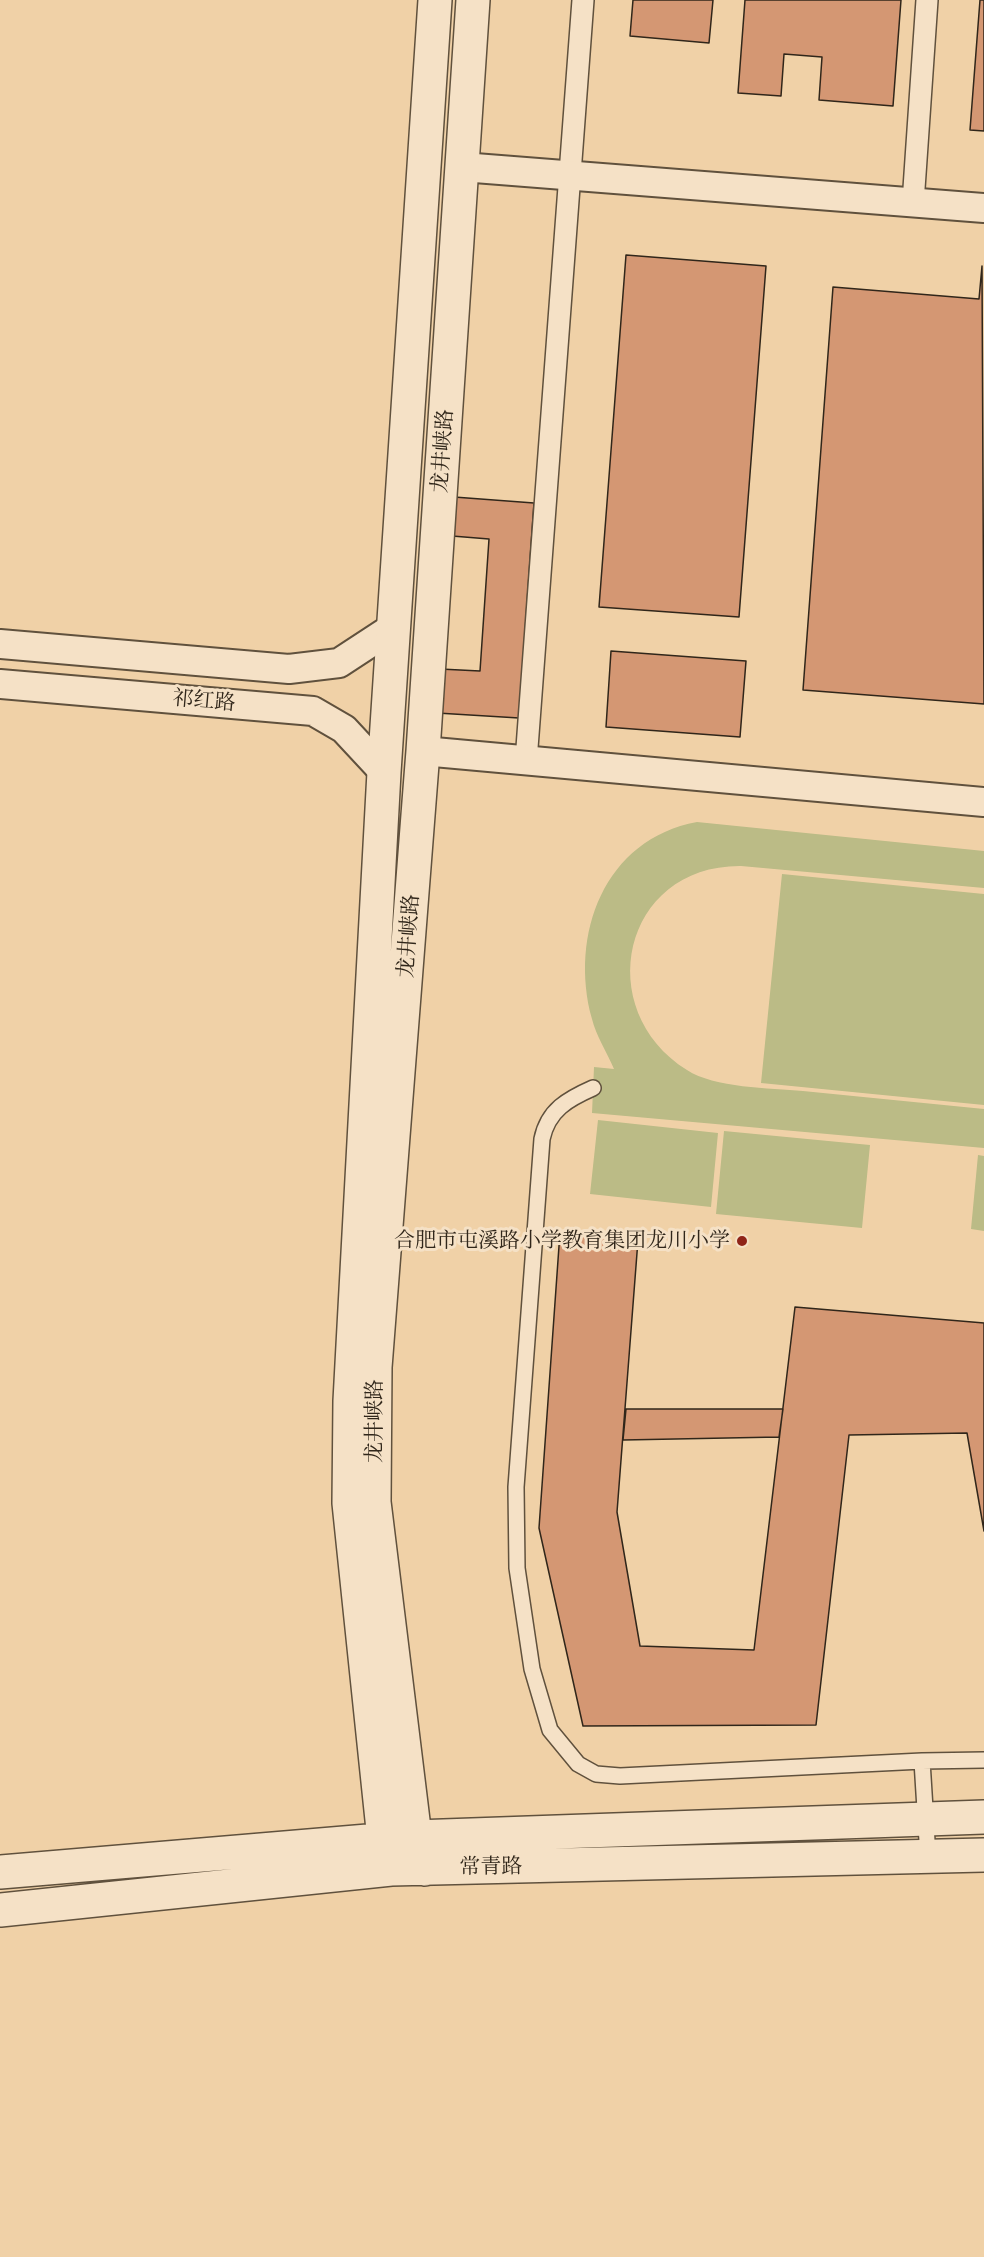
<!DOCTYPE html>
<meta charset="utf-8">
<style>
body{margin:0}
canvas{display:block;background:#f0d1a7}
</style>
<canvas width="984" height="2257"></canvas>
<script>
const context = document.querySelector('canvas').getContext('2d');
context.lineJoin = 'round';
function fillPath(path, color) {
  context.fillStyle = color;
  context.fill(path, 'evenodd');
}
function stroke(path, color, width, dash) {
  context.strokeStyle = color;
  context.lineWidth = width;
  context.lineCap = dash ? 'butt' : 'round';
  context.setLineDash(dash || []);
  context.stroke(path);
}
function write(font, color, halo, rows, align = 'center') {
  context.font = font + ' "Libre Caslon Text","Noto Serif SC",serif';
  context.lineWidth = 6;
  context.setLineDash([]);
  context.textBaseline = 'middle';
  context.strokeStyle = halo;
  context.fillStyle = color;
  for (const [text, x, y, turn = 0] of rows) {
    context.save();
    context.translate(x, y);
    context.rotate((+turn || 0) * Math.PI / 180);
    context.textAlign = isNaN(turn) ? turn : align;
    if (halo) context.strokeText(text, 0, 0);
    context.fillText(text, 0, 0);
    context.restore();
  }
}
fillPath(new Path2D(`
 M697,822L984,851V888L741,866C622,865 591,1010 687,1070C714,1088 770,1088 803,1091C863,1097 924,1103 984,1109V1148L592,1113L594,1067L614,1069C607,1052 596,1036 592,1019C569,935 604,839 697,822Z
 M782,874L984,894V1105L761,1083Z
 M598,1120L718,1133L711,1207L590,1194Z
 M724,1131L870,1145L862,1228L716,1214Z
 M978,1155L984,1156V1231L971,1229Z`), '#bbbb86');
const building = new Path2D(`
 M633,0H713L709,43L630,36Z
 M745,0H901L893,106L819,100L822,57L784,54L781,96L738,93Z
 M980,0H984V131L970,130Z
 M626,255L766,266L739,617L599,607Z
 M982,266L984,704L803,690L833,287L979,299Z
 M454,497L534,503L519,718L437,713L440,669L480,671L489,539L452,536Z
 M611,651L746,661L740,737L606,727Z
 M560,1232L638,1240L617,1512L640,1646L754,1650L795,1307L984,1323V1531L967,1433L849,1435L816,1725L583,1726L539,1528Z
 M626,1409H783L779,1437L623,1440Z`);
fillPath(building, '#d49773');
stroke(building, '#30261a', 1.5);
const service = new Path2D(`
 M593,1088C568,1099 548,1110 542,1139L516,1487L517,1568L532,1669L550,1730L578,1764L596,1774L620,1776L922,1761L928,1857
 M922,1761L984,1760`);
const pedestrian = new Path2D(`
 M913,203L927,0
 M526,761L583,0`);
const minor = new Path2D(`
 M462,167L984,208
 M0,644L289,669L339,663L394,627
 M0,684L313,711L344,729L384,772
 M423,751L984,802`);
const tertiary = new Path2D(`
 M391,1869L384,1839L349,1503L350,1401L384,772L435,0
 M425,1869L415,1837L374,1502L375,1367L423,751L473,0
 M0,1872L415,1837L984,1817
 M0,1910L391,1869L984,1855`);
stroke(service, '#60513d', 18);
stroke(pedestrian, '#60513d', 24);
stroke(minor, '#60513d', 32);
stroke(tertiary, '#60513d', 36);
stroke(service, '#f5e1c6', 15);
stroke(pedestrian, '#f5e1c6', 21);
stroke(minor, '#f5e1c6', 28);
stroke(tertiary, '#f5e1c6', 33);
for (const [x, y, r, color] of [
 [742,1241,6,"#8f2418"]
]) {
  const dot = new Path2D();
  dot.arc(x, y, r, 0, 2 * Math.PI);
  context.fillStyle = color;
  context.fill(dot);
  stroke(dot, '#f5e1c6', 2);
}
write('21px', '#30261a', '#f5e1c6', [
 ["龙井峡路",443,451,-86],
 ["祁红路",204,701,5],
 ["龙井峡路",409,936,-86],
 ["龙井峡路",375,1421,-90],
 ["常青路",491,1867,-1]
]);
write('21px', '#30261a', '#f5e1c6', [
 ["合肥市屯溪路小学教育集团龙川小学",730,1241]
], 'right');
</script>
